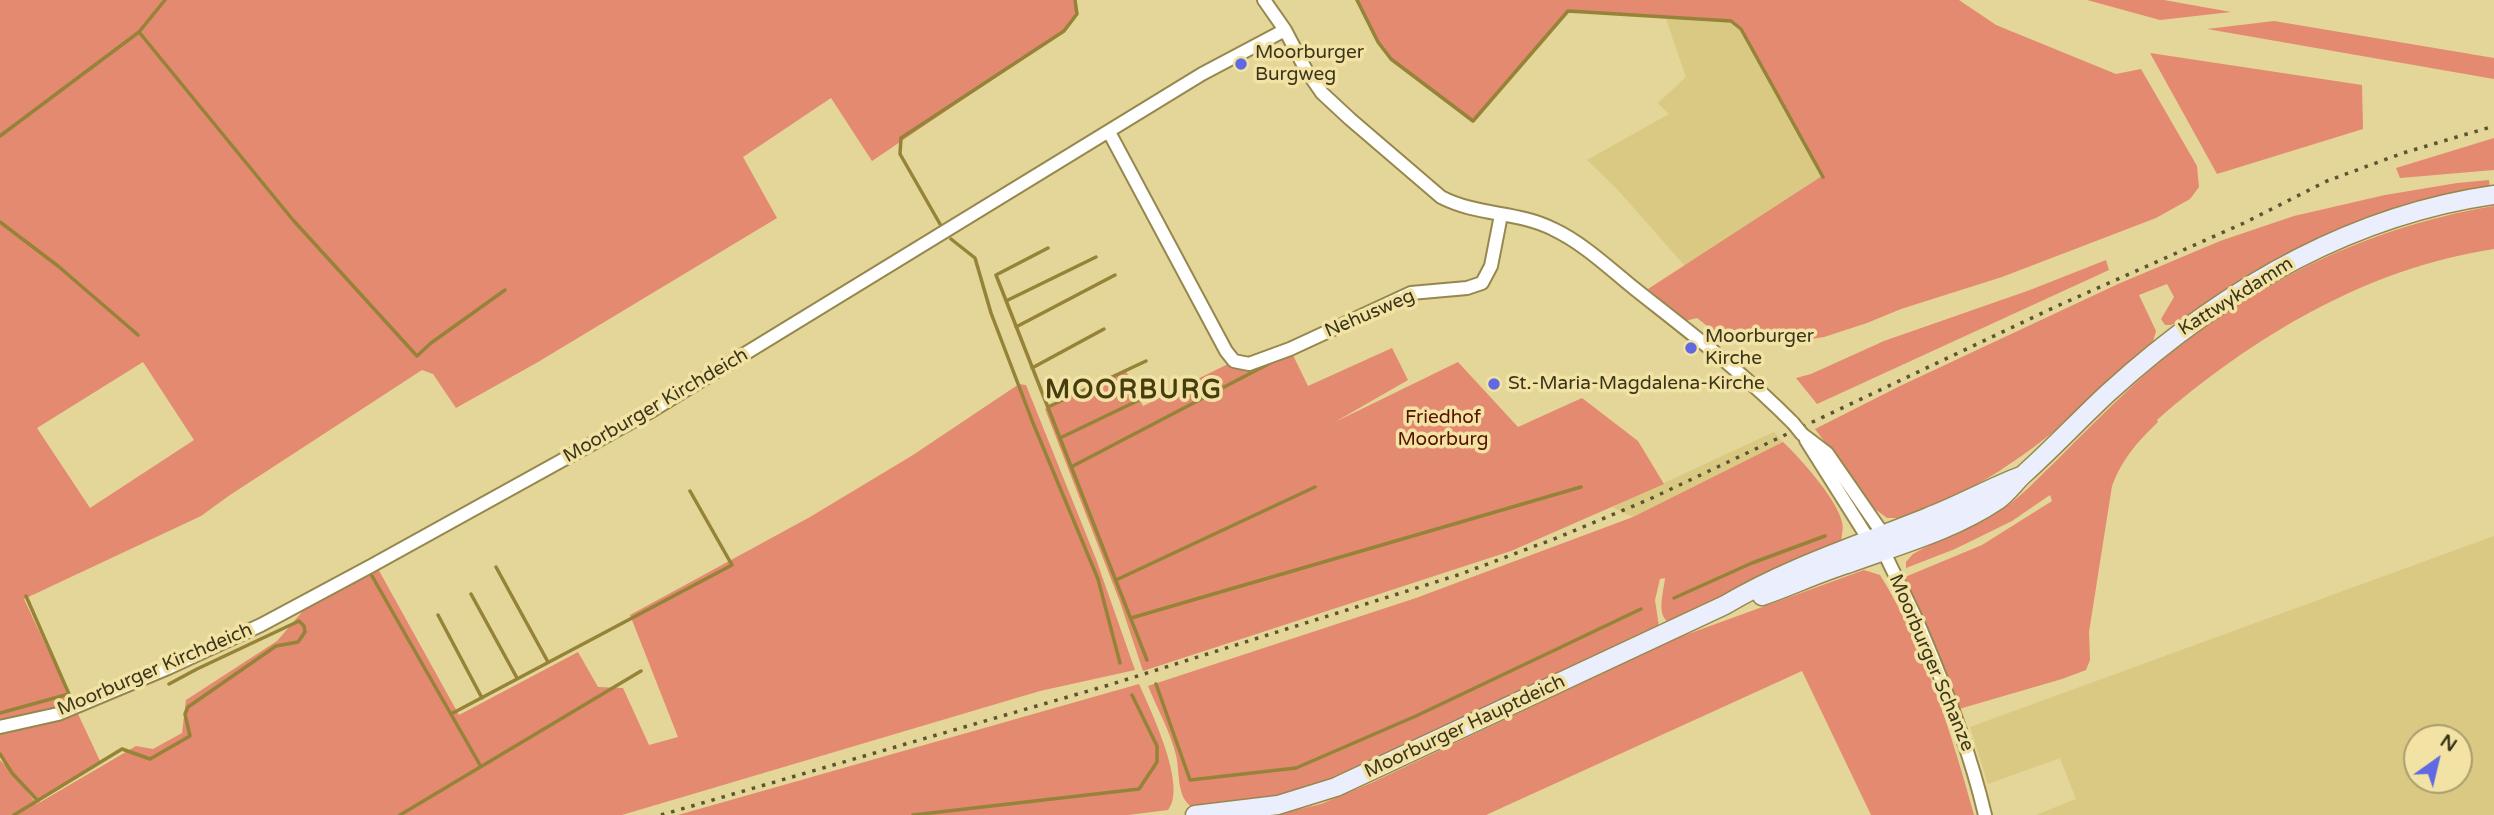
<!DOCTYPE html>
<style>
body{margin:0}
#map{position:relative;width:2494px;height:815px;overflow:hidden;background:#e4d598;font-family:"Varela Round",sans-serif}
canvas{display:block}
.north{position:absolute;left:2403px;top:724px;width:70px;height:70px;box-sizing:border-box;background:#f2e3a5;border:2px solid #a99d6e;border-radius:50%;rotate:34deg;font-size:19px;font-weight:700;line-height:28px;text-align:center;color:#3b351c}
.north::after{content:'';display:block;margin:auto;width:24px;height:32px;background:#6169e2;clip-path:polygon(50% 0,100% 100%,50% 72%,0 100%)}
</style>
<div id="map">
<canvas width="2494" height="815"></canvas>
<div class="north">N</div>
</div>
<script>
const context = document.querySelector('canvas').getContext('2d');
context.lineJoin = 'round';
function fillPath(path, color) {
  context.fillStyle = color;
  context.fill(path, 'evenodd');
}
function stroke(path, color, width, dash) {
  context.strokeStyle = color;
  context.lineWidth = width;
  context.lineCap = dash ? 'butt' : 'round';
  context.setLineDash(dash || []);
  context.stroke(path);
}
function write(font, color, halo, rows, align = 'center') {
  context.font = font + ' "Varela Round",sans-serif';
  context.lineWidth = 7;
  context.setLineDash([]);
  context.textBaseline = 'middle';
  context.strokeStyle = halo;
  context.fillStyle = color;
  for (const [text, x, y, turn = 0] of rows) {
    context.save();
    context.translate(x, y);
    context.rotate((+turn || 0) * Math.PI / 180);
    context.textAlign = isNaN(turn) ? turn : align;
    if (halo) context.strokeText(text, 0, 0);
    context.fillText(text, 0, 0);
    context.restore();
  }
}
fillPath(new Path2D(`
 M1665,16L1731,21L1741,29L1823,177L1685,266L1617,189L1587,160L1669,114L1658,103L1686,77Z
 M1774,432L1783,442L1633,517L1612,507Z
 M2494,536V815H2036L2076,799L2060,758L1988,784L1970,727ZM2417,738H2459V780H2417Z`), '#d9c983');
fillPath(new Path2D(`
 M0,0H1075L1077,14L1064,31L872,161L831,98L743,157L777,218L538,362L456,408L433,374L422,370L230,495L201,516L24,599L101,763L39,800L16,778L37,804L136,746L153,749L182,733L186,700L277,641L308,605L377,567L459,715L578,652L598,687L623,688L649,745L678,737L630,615L810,517L913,455L1019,384L1026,385L1096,559L1135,670L1040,691L622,815H0V760L10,770L0,754ZM143,362L194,440L90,508L37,428Z
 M1357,0H1959L1996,25L2116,74L2141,69L2197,166L2199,187L2190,199L2156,218L2002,277L1901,309L1867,323L1824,337L1775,345L1747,338L1738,339L1731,345L1697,318L1685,321L1648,289L1822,176L1741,29L1731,21L1568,11L1473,121L1391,59L1378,42Z
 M2087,0H2164L2231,12L2160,20Z
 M2274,21L2494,58V79L2207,29Z
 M2150,53L2362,85L2363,129L2217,174Z
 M2494,138V170L2400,178L2396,168Z
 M2489,180L2490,189L2308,245L2266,266L2182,321L2171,325H2165L2161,319L2174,297L2167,284L2139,295L2156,331L2152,345C2096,396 2041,449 1974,486C1950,499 1924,508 1899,518H1887L1875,509L1815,429L1900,386L2118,284L2220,241L2294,216L2385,195L2457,183Z
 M2494,206V249C2367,268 2252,337 2157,420L2158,422C2137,442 2122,459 2112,486L2089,632L2090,660L2086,670L2062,679L1959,709L1905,577L1982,545L2052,501L2050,495L2012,521L1955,549L1906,568V562L1913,554C1942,537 1975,528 2003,509C2023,495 2040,476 2058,459C2080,436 2103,414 2126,392C2229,296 2354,229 2494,206Z
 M2106,260L2109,270L1817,404L1796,378L1811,374L1884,341L2030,290Z
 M1392,348L1408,380L1335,422L1458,362L1518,427L1582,398L1638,441L1664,484L1511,551L1143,671L1120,602L1045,409L1126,371L1143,406L1234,361L1290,349L1308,386Z
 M1783,442C1800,458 1837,499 1842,522C1844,529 1841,537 1841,544L1668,622C1656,613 1664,591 1665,578L1660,579L1655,600L1659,627L1330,782L1278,799L1192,807C1176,797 1180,771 1176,755C1170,731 1157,708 1148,686L1416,598L1633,517Z
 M1864,570L1880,575C1925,648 1951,732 1974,815H1871L1802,671L1486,815H1276L1321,804L1371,783L1677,638Z
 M1139,684C1150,709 1188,787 1168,810L1128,815H678Z`), '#e48a71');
stroke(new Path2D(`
 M1357,0L1378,42L1391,59L1473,121L1568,11L1731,21L1741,29L1823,177
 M139,32L293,220L417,356L431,343L505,290
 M0,136L139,32L165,0
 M0,222L58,266L138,335
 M940,224L900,154L901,138L1064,31L1077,14L1075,0
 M951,239L975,258L991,313L1033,423L1098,579L1120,663
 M1048,248L996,275L1147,660
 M1006,301L1096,257
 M1016,327L1115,275
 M1032,368L1104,329
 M1048,407L1146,361
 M1060,438L1158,391
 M1071,467L1274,361
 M496,567L548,662
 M372,576L480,765
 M1116,580L1315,487
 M471,594L517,678
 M1674,598L1752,563L1825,536
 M438,615L482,698
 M1131,618L1581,487
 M1156,684L1190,780L1296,768L1416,716L1641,609
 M0,713L69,694L26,596
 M451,714L732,565L690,491
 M0,754L12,773L38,801
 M14,815L122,749L150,759L190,736L185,714L188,707L276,646L298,642L305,632L304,626L299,621L197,669L169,684
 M400,815L641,671
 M913,815L1139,789L1157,762V746L1132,695`), '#958337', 3.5);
const minor = new Path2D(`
 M1264,0L1285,30L1306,70L1322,93L1350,119L1441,197C1477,216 1518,211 1553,229C1583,243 1609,268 1635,289C1688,331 1745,374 1793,423
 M1109,132L1226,351L1234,361L1249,364L1290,349L1411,293L1467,288L1482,283L1491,266L1501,215
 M1802,434L1827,453L1883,534
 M1806,440L1869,540
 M1884,552C1896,578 1910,604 1921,630C1947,691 1970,751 1985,815
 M0,727L58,714L168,668L261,625L371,566L653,410L1202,74L1285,30`);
const secondary = new Path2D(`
 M1762,596C1791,586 1818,573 1847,564C1898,545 1952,531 1998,500C2008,493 2015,482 2024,474C2053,448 2080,419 2108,393C2217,294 2346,216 2494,195
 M1195,815L1278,805L1336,787L1725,605C1789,567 1859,545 1928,517C1960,505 1989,488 2021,476`);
stroke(minor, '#96884d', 16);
stroke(secondary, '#96884d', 21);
stroke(minor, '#fff', 12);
stroke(secondary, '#ebeefd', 18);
stroke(new Path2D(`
 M661,815L1109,685L1461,574L1559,537L1650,499L2055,307L2244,223L2327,181L2403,153L2494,126`), '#5c5434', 3.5, [3.5, 7]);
const minorBridge = new Path2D(`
 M1793,423L1802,434`);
stroke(minorBridge, '#96884d', 16, []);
stroke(minorBridge, '#fff', 12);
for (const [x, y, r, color] of [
 [1241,64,7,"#6169e2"],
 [1691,348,7,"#6169e2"],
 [1494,384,7,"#6169e2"]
]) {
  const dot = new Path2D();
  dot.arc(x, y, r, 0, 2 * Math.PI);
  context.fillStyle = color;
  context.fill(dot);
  stroke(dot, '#f2e3a5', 2.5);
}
write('19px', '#3b351c', '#f2e3a5', [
 ["Moorburger",1255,53],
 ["Burgweg",1255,75],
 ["Moorburger",1705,337],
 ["Kirche",1705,359],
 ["St.-Maria-Magdalena-Kirche",1508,384]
], 'left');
write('19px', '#3b351c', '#f2e3a5', [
 ["Kattwykdamm",2236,297,-32],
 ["Nehusweg",1370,314,-23],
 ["Moorburger Kirchdeich",656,406,-30],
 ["Moorburger Schanze",1931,663,67],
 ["Moorburger Kirchdeich",155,670,-23],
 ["Moorburger Hauptdeich",1465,727,-25]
]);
write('19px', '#591000', '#f2e3a5', [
 ["Friedhof",1443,418],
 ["Moorburg",1443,440]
]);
context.letterSpacing = '2px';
write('bold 26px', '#473d0e', '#f2e3a5', [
 ["MOORBURG",1134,391]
]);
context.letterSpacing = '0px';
</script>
